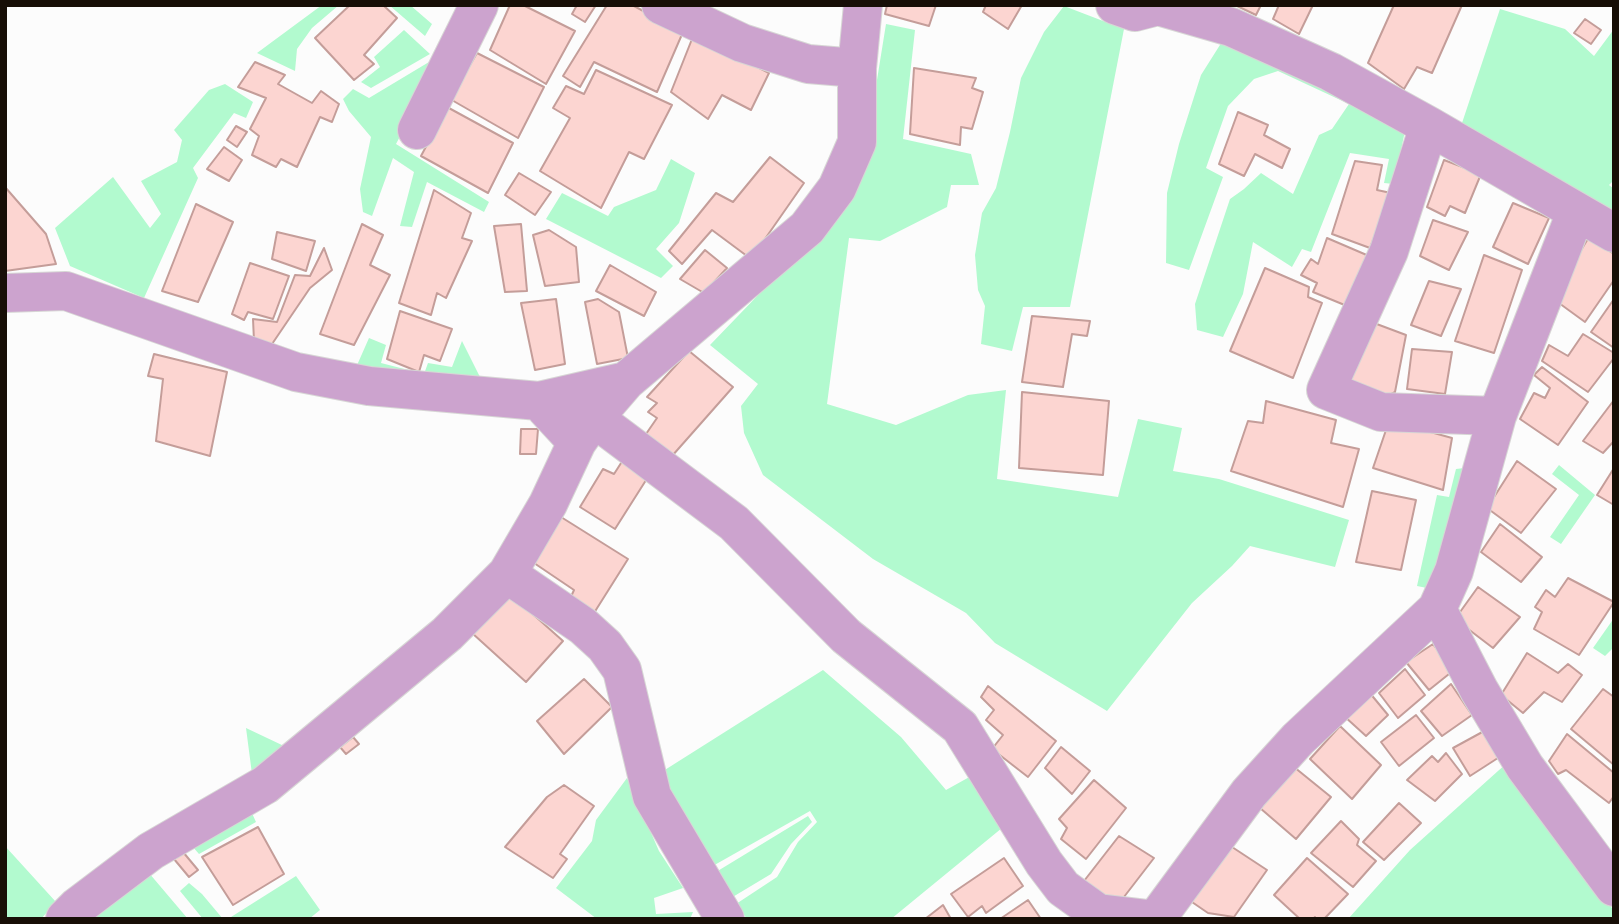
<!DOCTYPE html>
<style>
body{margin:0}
#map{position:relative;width:1619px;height:924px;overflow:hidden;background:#fcfcfc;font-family:Ubuntu,sans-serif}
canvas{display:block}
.frame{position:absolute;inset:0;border:7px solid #170e06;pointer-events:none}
</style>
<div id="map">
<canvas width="1619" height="924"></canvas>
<div class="frame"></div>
</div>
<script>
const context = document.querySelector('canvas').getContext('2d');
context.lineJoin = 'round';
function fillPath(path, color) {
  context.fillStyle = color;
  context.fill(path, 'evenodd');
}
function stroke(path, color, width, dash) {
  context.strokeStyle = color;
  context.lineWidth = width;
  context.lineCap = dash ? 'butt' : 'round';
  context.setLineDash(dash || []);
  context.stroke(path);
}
fillPath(new Path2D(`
 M322,5H339L312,28L297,49L295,71L257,53Z
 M389,5H410L432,24L425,36Z
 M1064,6L1124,29L1070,307H1023L1012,351L981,344L985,306L978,290L975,255L982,213L996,188L1010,132L1021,78L1044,32Z
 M1500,9L1565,29L1594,56L1614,29V180L1609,185L1614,189V215L1460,129Z
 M886,24L915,30L903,139L971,154L979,185H951L947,207L880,241L849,238L827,404L896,425L968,395L1006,390L997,479L1118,497L1138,419L1182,428L1173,471L1219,479L1349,520L1335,567L1250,546L1232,566L1192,603L1107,711L995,643L966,613L873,559L763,475L744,433L741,406L758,384L710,345L816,235L867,142Z
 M404,30L430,54L371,88L361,82L380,67L374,57Z
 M1225,37L1406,126L1394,184L1384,183L1389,159L1350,153L1311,252L1302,249L1292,267L1253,242L1243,294L1223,337L1197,330L1195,304L1230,199L1244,189L1261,173L1293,194L1319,135L1332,129L1349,104L1278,71L1254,79L1228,106L1206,168L1223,177L1189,270L1166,263L1167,193L1179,144L1201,75Z
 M444,53L396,144L489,202L484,212L427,182L412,227L400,226L414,172L393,158L372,216L363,212L360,189L371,137L349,111L343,99L353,89L369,98Z
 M225,84L253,102L246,118L234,113L193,168L198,178L144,298L70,266L55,228L113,177L150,228L161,214L141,181L177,162L182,140L174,130L209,90Z
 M671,159L695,173L679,223L656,249L673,266L661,278L546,219L562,193L608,216L614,207L656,190Z
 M369,338L386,345L381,363L424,374L428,363L452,367L462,341L483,383L354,372Z
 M1559,465L1595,495L1561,544L1550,537L1579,495L1552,474Z
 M1473,467L1432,589L1417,586L1437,495L1449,497L1456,469Z
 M1614,618V647L1605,656L1593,648Z
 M823,670L901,737L946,790L973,775L1002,828L891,919H747L736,904L777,877L798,842L817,822L810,811L711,867L660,773Z
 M246,728L284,746L252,774Z
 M1508,762L1614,911V919H1348L1410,850Z
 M627,778L659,851L683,888L654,898L656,914L693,912L690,919H597L556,888L592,841L596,820Z
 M251,811L256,822L199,854L192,846Z
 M808,816L812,822L791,844L771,874L731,898L716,872Z
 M5,846L56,902L41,919H5Z
 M149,873L188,919H93Z
 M296,876L320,910L309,919H233L231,917Z
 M189,883L202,894L223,919H203L180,891Z`), '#b2facf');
const building = new Path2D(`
 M350,5H383L397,18L364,55L374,64L354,80L315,38Z
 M510,5H523L575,31L546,84L490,50Z
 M577,5H596L585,22L572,14Z
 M607,5H632L683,32L657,92L594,62L580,87L563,76Z
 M887,5H936L929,26L885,14Z
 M986,5H1022L1008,29L983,12Z
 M1235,5H1261L1256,15Z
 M1279,5H1313L1299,34L1273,19Z
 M1394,5H1462L1432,73L1417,67L1404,89L1368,63Z
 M1585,19L1601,30L1591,44L1574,33Z
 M694,34L769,73L751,110L722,95L708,119L671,92Z
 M477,53L544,87L518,138L450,99Z
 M255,62L285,75L278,84L312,103L321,91L339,104L332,122L320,117L297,167L281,159L276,167L252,155L259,136L250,129L266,98L238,87Z
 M914,68L976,78L972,88L983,92L972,129L961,127L960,145L910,134Z
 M596,70L672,105L644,159L629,152L601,208L540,171L570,118L553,108L566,86L584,94Z
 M447,107L513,143L488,193L421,156Z
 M1238,112L1268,125L1264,135L1290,149L1282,168L1255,154L1244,176L1219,164Z
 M236,126L247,132L237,147L227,140Z
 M224,147L242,160L229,181L207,169Z
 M770,157L804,183L751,259L712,230L682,264L669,251L716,193L733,202Z
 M1444,160L1481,174L1465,213L1450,206L1445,216L1427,207Z
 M1355,161L1382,165L1377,190L1391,193L1370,248L1332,234Z
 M519,173L551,192L535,215L505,195Z
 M5,187L46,234L56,264L5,271Z
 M434,190L471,213L462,238L472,241L446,298L437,293L431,315L399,303Z
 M1513,203L1549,218L1528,264L1493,247Z
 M196,204L233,222L198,302L162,291Z
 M1433,220L1468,232L1449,270L1420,256Z
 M362,224L383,235L370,265L390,275L354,345L320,334Z
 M521,224L527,291L505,292L494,226Z
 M549,230L576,247L579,282L545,286L533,235Z
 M277,232L315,241L306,271L272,259Z
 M1589,237L1614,254V280L1585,322L1552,298Z
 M1327,238L1369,256L1347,306L1313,292L1317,283L1301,275L1311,259L1318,264Z
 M324,248L332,270L310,288L270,347L254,341L253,319L277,322L295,275L310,276Z
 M705,250L727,268L704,293L680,279Z
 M1484,255L1522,270L1494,353L1455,341Z
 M250,263L289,276L273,319L248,312L244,320L232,314Z
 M610,265L656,292L644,316L596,291Z
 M1265,268L1309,287L1308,297L1322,303L1293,378L1230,351Z
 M1429,281L1461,289L1441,336L1411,325Z
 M556,299L565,364L535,370L521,303Z
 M598,299L619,312L628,358L597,364L585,302Z
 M1614,299V348L1591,332Z
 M400,311L452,329L440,361L424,355L419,372L387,359Z
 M1032,316L1090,321L1087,336L1072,334L1063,387L1022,382Z
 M1374,323L1406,335L1395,392L1378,401L1345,386Z
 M1583,334L1614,353V358L1588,392L1542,361L1549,345L1568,356Z
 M1412,349L1452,352L1445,394L1407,389Z
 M689,351L733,387L672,456L646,434L657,418L648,412L657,403L647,397Z
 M154,354L227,372L210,456L156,441L163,379L148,376Z
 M1542,367L1588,402L1558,445L1520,419L1534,393L1545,398L1550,388L1534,375Z
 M1022,392L1109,401L1103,475L1019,468Z
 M1614,400V441L1603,453L1583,441Z
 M1266,401L1336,420L1331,443L1359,449L1343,507L1231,471L1248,421L1263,423Z
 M1405,425L1452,438L1443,490L1373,468L1386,430Z
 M521,429H538L536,454H520Z
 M623,460L648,477L615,529L580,507L603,469L614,474Z
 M1517,461L1556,489L1521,533L1487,508Z
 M1614,468V505L1597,495Z
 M1372,491L1416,500L1401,570L1356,562Z
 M561,517L628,559L594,613L570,599L574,590L534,563Z
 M1500,524L1542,557L1521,582L1481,552Z
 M1568,578L1614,602L1579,655L1534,629L1542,612L1535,607L1546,590L1555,597Z
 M1478,587L1520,617L1493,648L1455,619Z
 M508,592L563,641L526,682L472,633Z
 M1433,644L1454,670L1429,690L1406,662Z
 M1527,653L1558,673L1568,664L1582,675L1562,702L1544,692L1523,713L1501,695Z
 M1405,669L1425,695L1398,718L1379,693Z
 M584,679L612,707L564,754L537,721Z
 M1451,684L1472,715L1442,736L1421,711Z
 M988,686L1056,741L1028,777L992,749L1003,735L986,720L994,710L981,697Z
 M1603,689L1614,697V765L1571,729Z
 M1369,692L1388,715L1366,736L1344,716Z
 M1416,715L1434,738L1399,766L1381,742Z
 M1340,726L1381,765L1352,799L1310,759Z
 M1486,730L1501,756L1470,776L1453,748Z
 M1567,734L1614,773V796L1609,803L1566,770L1558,774L1549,761Z
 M353,737L359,744L346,754L340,747Z
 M1061,747L1090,771L1072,794L1045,768Z
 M1446,753L1462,774L1435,801L1407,780L1432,756L1438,762Z
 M1294,767L1331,797L1296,839L1260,808Z
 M1094,780L1126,808L1086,859L1061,839L1067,828L1059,819Z
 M564,785L594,806L560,854L567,859L553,878L505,847L547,797Z
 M1399,803L1421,823L1384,860L1363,842Z
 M1341,821L1359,839L1357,845L1376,861L1353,887L1311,853Z
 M258,827L284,874L233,905L202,857Z
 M1119,836L1154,858L1117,906L1084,881Z
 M1229,845L1267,870L1234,917L1208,913L1189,900Z
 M183,852L198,870L189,877L174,859Z
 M1004,858L1023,886L986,913L982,906L968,917L951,894Z
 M1307,858L1348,894L1324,919H1316L1315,917L1313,919H1300L1274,895Z
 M1028,900L1041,919H1000Z
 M943,905L951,919H925Z`);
fillPath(building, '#fcd5d1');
stroke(building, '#c49d99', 2);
const minor = new Path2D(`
 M661,5L742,43L808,64L857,68
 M1115,5L1135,12L1158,6L1231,27L1331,72L1429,126L1614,233
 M1429,126L1389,251L1326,390L1381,412L1497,416
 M417,130L479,5
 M5,293L66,291L296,372L369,386L539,401L577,442
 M539,401L626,381
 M594,418L734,523L846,636L960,727L1044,863L1063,888L1098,913L1148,919
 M507,574L583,626L605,646L622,670L652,796L725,919
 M1437,609L1479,690L1525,767L1614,887
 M65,919L77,907L151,851L265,785L447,634L507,574L548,504L577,442L594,418L626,381L807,228L837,188L857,142V68L863,5
 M1156,919L1249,793L1298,739L1437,609L1454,571L1497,416L1576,212`);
stroke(minor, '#d7d6d5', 40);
stroke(minor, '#cca3ce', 38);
</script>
